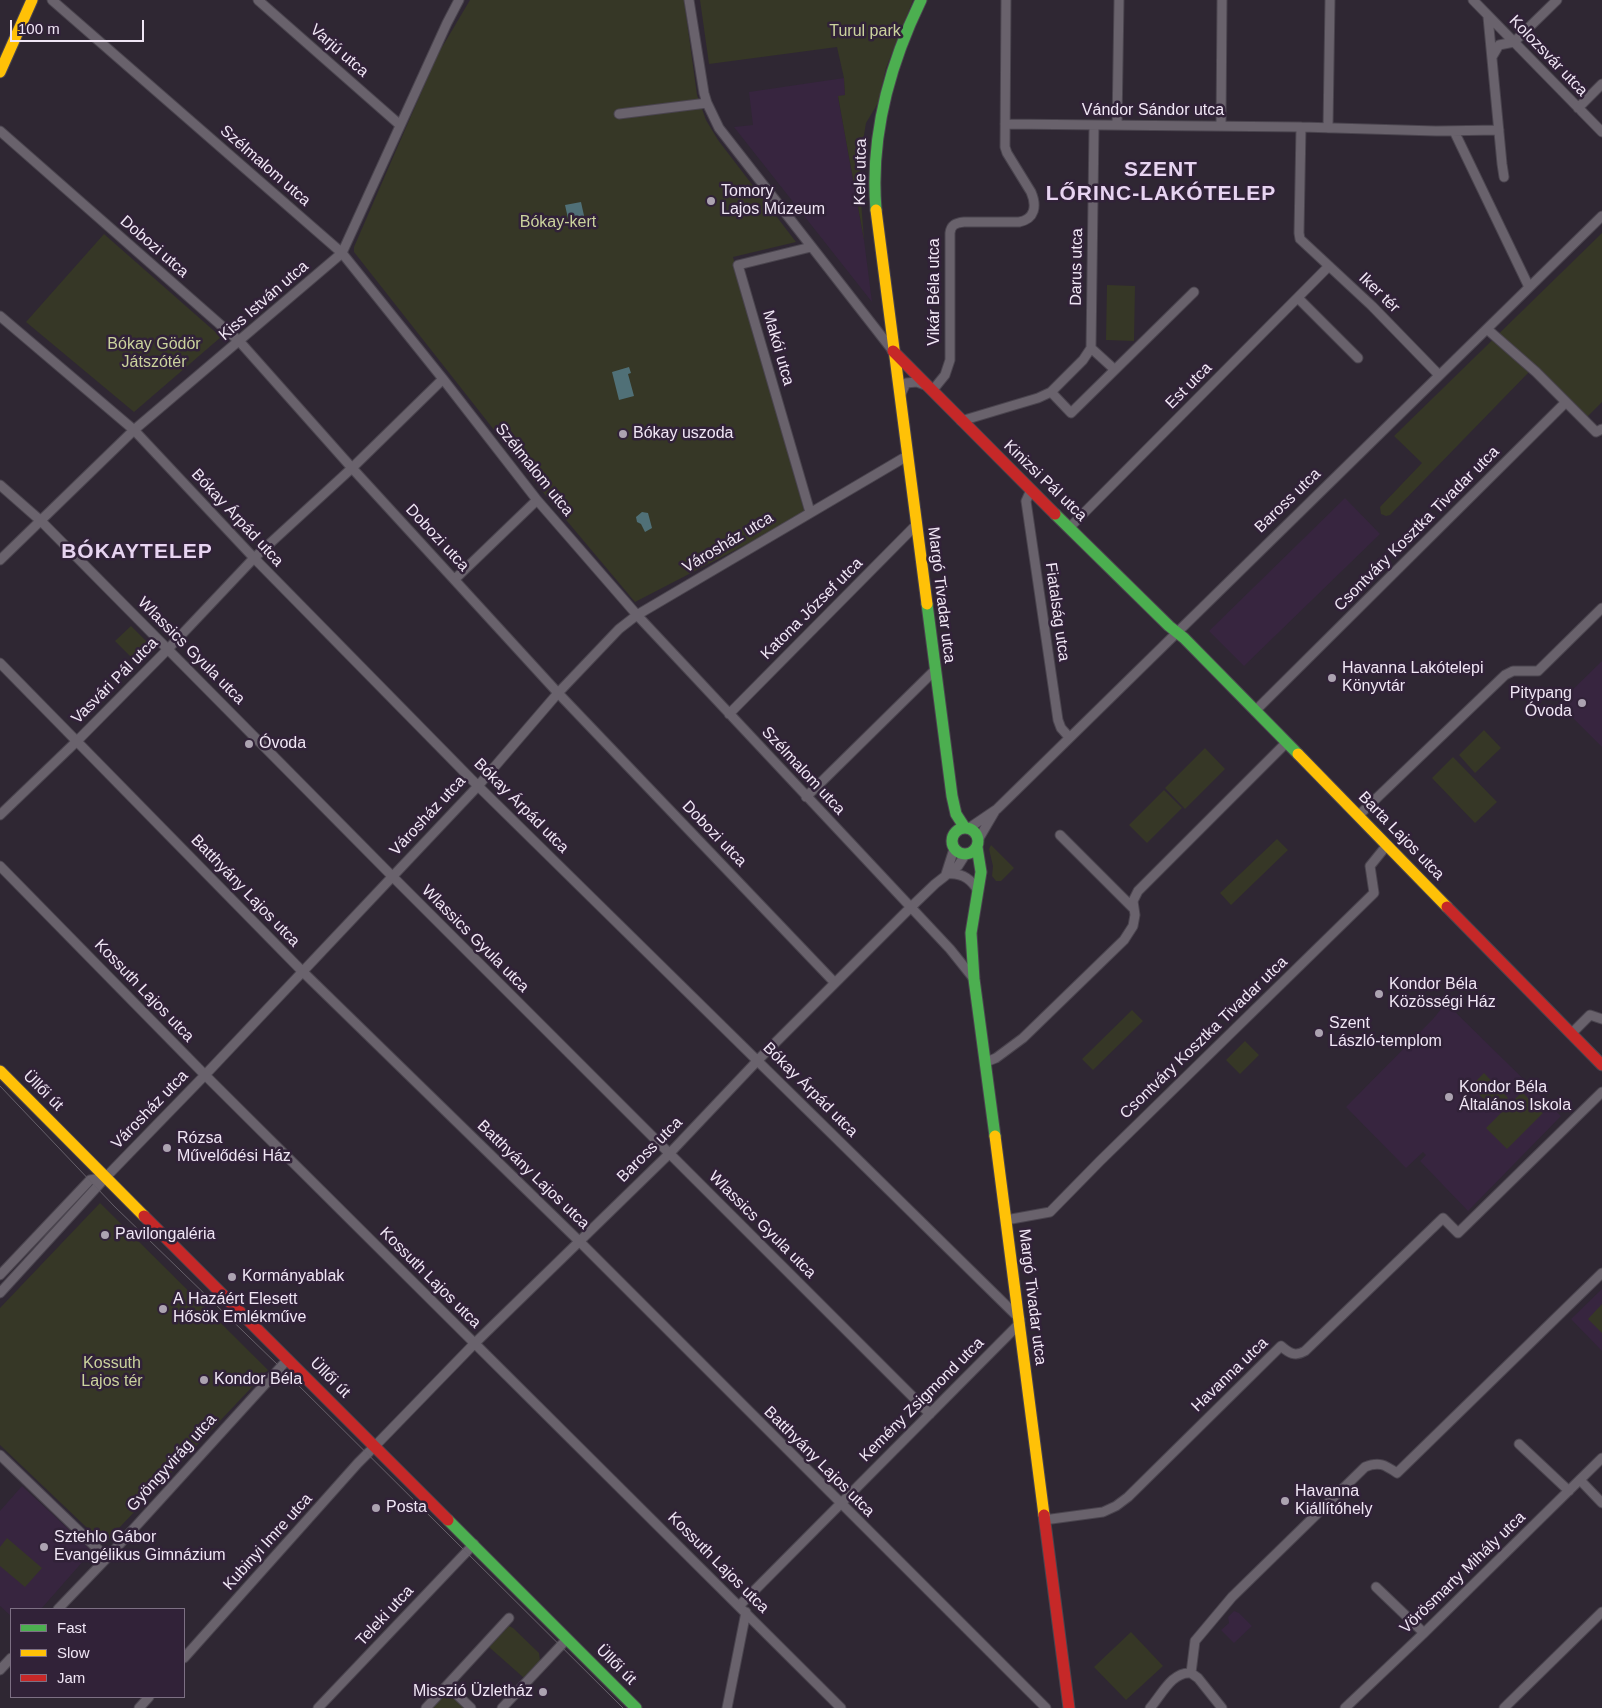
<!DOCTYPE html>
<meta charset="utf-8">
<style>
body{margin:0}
#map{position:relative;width:1602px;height:1708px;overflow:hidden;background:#2f2733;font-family:Helvetica,sans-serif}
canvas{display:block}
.legend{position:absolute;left:10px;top:1608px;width:175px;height:90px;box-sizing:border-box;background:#312238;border:1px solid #7d7084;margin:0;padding:6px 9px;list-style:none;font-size:15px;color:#f0e6f5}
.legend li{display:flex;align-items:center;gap:10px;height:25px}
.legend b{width:25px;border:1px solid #7d7084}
.scale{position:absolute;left:10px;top:20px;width:134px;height:22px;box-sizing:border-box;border:2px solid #f0e6f5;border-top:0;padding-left:6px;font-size:15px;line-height:18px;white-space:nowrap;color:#f0e6f5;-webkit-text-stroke:4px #312238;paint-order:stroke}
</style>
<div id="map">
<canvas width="1602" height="1708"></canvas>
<ul class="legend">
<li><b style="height:6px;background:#4caf50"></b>Fast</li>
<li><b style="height:6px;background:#ffc107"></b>Slow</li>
<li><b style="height:6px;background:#c62828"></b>Jam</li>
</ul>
<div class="scale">100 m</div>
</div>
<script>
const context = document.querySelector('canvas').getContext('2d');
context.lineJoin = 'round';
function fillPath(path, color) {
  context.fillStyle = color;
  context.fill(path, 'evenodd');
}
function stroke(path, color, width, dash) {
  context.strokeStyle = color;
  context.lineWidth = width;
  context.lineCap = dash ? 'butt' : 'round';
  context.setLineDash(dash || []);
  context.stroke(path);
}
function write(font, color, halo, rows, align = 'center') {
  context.font = font + ' Helvetica,sans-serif';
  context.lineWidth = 5;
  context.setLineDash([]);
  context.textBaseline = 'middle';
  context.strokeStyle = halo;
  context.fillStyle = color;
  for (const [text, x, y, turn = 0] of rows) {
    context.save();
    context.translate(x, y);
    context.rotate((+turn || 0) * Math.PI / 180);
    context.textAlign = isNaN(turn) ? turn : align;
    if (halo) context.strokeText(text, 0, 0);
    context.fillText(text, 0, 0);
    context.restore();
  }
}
fillPath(new Path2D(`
 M844,78L845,95L838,97L864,240L872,302L734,127L753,125L749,92Z
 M1345,498L1380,534L1244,666L1209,631Z
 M1602,661V747L1561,706L1562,700Z
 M1446,1003L1561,1116L1468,1211L1420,1161L1426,1155L1423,1152L1406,1168L1346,1107L1433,1019Z
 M1602,1289V1351L1571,1319Z
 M22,1486L92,1551L41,1609H11V1616L0,1606V1511Z
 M1234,1611L1239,1613L1252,1626L1234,1643L1221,1630L1229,1623L1228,1617Z`), '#37253f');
fillPath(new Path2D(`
 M470,0H684L697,95L706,120L718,140L796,242L733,257L805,514L635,602L546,496L354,252V247L438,54Z
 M700,0H913L886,68L878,103L866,123L860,159V188L864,240L838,96L845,95L844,78L837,47L709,64Z
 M1602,233V402L1581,423L1529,372L1390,515L1386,516L1381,514L1380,507L1422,463L1394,436Z
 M104,234L221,337L134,412L26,322Z
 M1107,285L1135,286L1134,341L1106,340Z
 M131,626L153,648L137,663L115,641Z
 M1484,730L1501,748L1475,773L1459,755Z
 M1205,748L1225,769L1185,809L1165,788Z
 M1453,757L1497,802L1475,823L1432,778Z
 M1164,790L1182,808L1147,843L1129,825Z
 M1277,839L1288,850L1231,905L1220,893Z
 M991,845L1014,868L1001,881H996L992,876L993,866L989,849Z
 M1132,1010L1143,1021L1093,1070L1082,1059Z
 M1245,1041L1259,1055L1240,1074L1226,1060Z
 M1484,1073L1508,1098L1495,1111L1471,1086Z
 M1522,1092L1543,1113L1507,1149L1486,1128Z
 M100,1203L268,1370L104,1544L0,1445V1308Z
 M1602,1304V1333L1588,1319Z
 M7,1538L42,1568L25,1587L0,1566V1547Z
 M509,1626L513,1628L539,1653L540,1661L524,1678L489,1647Z
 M1131,1632L1163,1666L1126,1700L1094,1667Z
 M444,1694H451L466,1708H431Z`), '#363726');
fillPath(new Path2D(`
 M581,202L585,220L569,223L565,205Z
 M629,367L631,373L628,374L634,396L619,400L612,372Z
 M642,512L648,513L652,528L645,532L641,524L637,522L636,517Z`), '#507077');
const street = new Path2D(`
 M52,0L342,253L443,379L537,500L637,615L950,949L974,979
 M258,0L400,125
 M689,0L704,93L707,103L719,128L893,351
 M1473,0L1602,132
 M1488,17L1502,164L1504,177
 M1492,57L1499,45L1514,42L1557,0
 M1578,108L1602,84
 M619,114L707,103
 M1005,124L1301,127L1436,131L1499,130
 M1117,125L1119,0
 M1221,126L1222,0
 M1301,127L1299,233L1300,239L1372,306L1439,375
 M1328,128L1330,0
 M0,131L240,342L352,468L558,693L835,983
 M1454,131L1529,287
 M1298,298L1358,358
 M0,316L134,430L254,558L478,786L1020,1319
 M1487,329L1536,372L1596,432L1602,429
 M1091,348L1114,369
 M932,391L945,375L950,360V233C951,225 955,223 964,222H1019C1035,219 1037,206 1031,192L1007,153L1005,147L1006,0
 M1051,392L1071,413L1194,292
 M900,396L906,383L917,382L925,385
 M961,421L1038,398L1051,392L1083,360L1091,348L1094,126
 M0,485L41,521L392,876L930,1414
 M1031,490L1026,501L1058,720L1061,728L1069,737
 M810,512L738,265L811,247
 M1070,527L1329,266
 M0,560L134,430L342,253L447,23L459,0
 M455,579L537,500
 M0,663L302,971L579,1241L1046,1708
 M1255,711L1566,402
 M729,714L916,525
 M806,797L935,670
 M0,815L78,740L168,649L254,558L352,468L443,379
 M1358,816L1505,675L1513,671H1538L1602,608
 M969,828L997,809L1602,216
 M1060,835L1133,908
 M978,840L995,811
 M0,866L205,1075L841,1708
 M946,874C961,872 971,878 978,891
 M946,874L954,849
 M1571,1034L1590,1015L1602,1019
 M986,1062L996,1058L1023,1038L1124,940L1133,926L1135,915L1133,901L1138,891L1286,743
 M1006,1220L1050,1212L1100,1161L1374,893L1370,866L1387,845
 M0,1275L90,1180L106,1177
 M0,1293L106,1177L205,1075L478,786L558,693L619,629L637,615L907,456
 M1519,1444L1569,1491
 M375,1446L474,1344L669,1154L758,1060L910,908L935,884L958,866L965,855
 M0,1455L107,1558
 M1580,1480L1602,1503
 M1044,1520L1103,1512L1116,1506L1128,1497L1281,1346C1289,1353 1295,1357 1305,1351L1443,1218L1458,1233L1602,1092
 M1376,1587L1424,1633
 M740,1605L1020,1323
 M58,1609L107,1558L288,1359
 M184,1658L358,1463L375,1446
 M0,1670L11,1658
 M1191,1673L1195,1641L1232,1597L1365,1467C1379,1461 1385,1465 1397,1473L1602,1273
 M1191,1673L1198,1678L1222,1708
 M447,1685L471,1708
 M139,1708L149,1697
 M318,1708L474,1544
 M426,1708L509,1618
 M502,1708L567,1639
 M727,1708L746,1612
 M1150,1708C1161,1696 1172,1671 1191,1673
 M1345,1708L1424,1633L1602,1458
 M1504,1708L1602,1612`);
const fast = new Path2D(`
 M876,210C870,137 889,66 921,0
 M1055,514L1169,626L1184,638L1298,754
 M927,604L952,796L956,814L965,828
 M952 841a13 13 0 1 1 26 0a13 13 0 1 1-26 0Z
 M977,847L981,872L971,933L974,979L995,1136
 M448,1520L636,1708`);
const slow = new Path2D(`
 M0,72L32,0
 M876,210L927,604
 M1298,754L1447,907
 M0,1071L144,1216
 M995,1136L1044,1515`);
const jam = new Path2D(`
 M893,351L1055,514
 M1447,907L1602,1065
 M144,1216L448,1520
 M1044,1515L1069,1708`);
stroke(street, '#4a444e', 11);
stroke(fast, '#4a444e', 13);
stroke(slow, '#4a444e', 13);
stroke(jam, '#4a444e', 13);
stroke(street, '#69626c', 9);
stroke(fast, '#4caf50', 11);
stroke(slow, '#ffc107', 11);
stroke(jam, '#c62828', 11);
stroke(new Path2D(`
 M0,1086L114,1206L280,1367L623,1708`), '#66606a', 1);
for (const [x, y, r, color] of [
 [711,201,5,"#aca3b1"],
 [623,434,5,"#aca3b1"],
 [1332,678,5,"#aca3b1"],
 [1582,703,5,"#aca3b1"],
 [249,744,5,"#aca3b1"],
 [1379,994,5,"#aca3b1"],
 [1319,1033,5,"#aca3b1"],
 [1449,1097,5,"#aca3b1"],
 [167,1148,5,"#aca3b1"],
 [105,1235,5,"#aca3b1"],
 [232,1277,5,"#aca3b1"],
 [163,1309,5,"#aca3b1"],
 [204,1380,5,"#aca3b1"],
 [1285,1501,5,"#aca3b1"],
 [376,1508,5,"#aca3b1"],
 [44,1547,5,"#aca3b1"],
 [543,1692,5,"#aca3b1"]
]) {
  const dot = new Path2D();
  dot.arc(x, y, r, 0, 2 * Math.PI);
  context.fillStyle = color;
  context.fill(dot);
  stroke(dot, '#312238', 2);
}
write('16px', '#cbd39d', '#312238', [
 ["Turul park",865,32],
 ["Bókay-kert",558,223],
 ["Bókay Gödör",154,345],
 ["Játszótér",154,363],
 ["Kossuth",112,1364],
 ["Lajos tér",112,1382]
]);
write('16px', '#f0e6f5', '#312238', [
 ["Varjú utca",339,51,41],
 ["Kolozsvár utca",1548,56,46],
 ["Vándor Sándor utca",1153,111],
 ["Szélmalom utca",265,166,41],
 ["Kele utca",861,172,-89],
 ["Dobozi utca",154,247,41],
 ["Darus utca",1077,267,-89],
 ["Vikár Béla utca",935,292,-90],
 ["Iker tér",1379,293,44],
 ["Kiss István utca",264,301,-41],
 ["Makói utca",778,348,74],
 ["Est utca",1189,386,-45],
 ["Szélmalom utca",534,470,51],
 ["Kinizsi Pál utca",1045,481,44],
 ["Baross utca",1288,501,-44],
 ["Bókay Árpád utca",237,518,47],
 ["Csontváry Kosztka Tivadar utca",1417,529,-45],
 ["Dobozi utca",437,538,47],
 ["Városház utca",728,543,-31],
 ["Margó Tivadar utca",941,595,83],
 ["Katona József utca",812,609,-45],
 ["Fiatalság utca",1057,612,82],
 ["Wlassics Gyula utca",191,651,45],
 ["Vasvári Pál utca",115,681,-45],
 ["Szélmalom utca",803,771,47],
 ["Bókay Árpád utca",521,806,45],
 ["Városház utca",428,816,-47],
 ["Dobozi utca",714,834,46],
 ["Barta Lajos utca",1401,836,46],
 ["Batthyány Lajos utca",245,891,46],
 ["Wlassics Gyula utca",475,939,45],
 ["Kossuth Lajos utca",144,991,46],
 ["Csontváry Kosztka Tivadar utca",1204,1038,-44],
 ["Bókay Árpád utca",810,1090,45],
 ["Üllői út",43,1091,45],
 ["Városház utca",150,1110,-46],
 ["Baross utca",650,1150,-45],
 ["Batthyány Lajos utca",533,1175,44],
 ["Wlassics Gyula utca",762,1225,45],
 ["Kossuth Lajos utca",430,1278,45],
 ["Margó Tivadar utca",1032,1297,83],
 ["Havanna utca",1230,1375,-44],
 ["Üllői út",330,1378,45],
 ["Kemény Zsigmond utca",922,1400,-45],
 ["Batthyány Lajos utca",819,1462,45],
 ["Gyöngyvirág utca",172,1463,-48],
 ["Kubinyi Imre utca",268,1542,-48],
 ["Kossuth Lajos utca",718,1563,45],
 ["Vörösmarty Mihály utca",1463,1573,-44],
 ["Teleki utca",385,1616,-47],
 ["Üllői út",616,1665,45]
]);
write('16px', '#f0e6f5', '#312238', [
 ["Tomory",721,192],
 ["Lajos Múzeum",721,210],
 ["Bókay uszoda",633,434],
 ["Havanna Lakótelepi",1342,669],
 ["Könyvtár",1342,687],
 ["Pitypang",1572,694,"right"],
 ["Óvoda",1572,712,"right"],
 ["Óvoda",259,744],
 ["Kondor Béla",1389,985],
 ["Közösségi Ház",1389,1003],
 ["Szent",1329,1024],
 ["László-templom",1329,1042],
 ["Kondor Béla",1459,1088],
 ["Általános Iskola",1459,1106],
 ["Rózsa",177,1139],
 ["Művelődési Ház",177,1157],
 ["Pavilongaléria",115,1235],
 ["Kormányablak",242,1277],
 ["A Hazáért Elesett",173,1300],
 ["Hősök Emlékműve",173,1318],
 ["Kondor Béla",214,1380],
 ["Havanna",1295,1492],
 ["Kiállítóhely",1295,1510],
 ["Posta",386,1508],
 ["Sztehlo Gábor",54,1538],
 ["Evangélikus Gimnázium",54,1556],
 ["Misszió Üzletház",533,1692,"right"]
], 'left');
context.letterSpacing = '1px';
write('bold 21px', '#e7d4f1', '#312238', [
 ["SZENT",1161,170],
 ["LŐRINC-LAKÓTELEP",1161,194],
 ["BÓKAYTELEP",137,552]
]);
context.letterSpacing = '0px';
</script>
